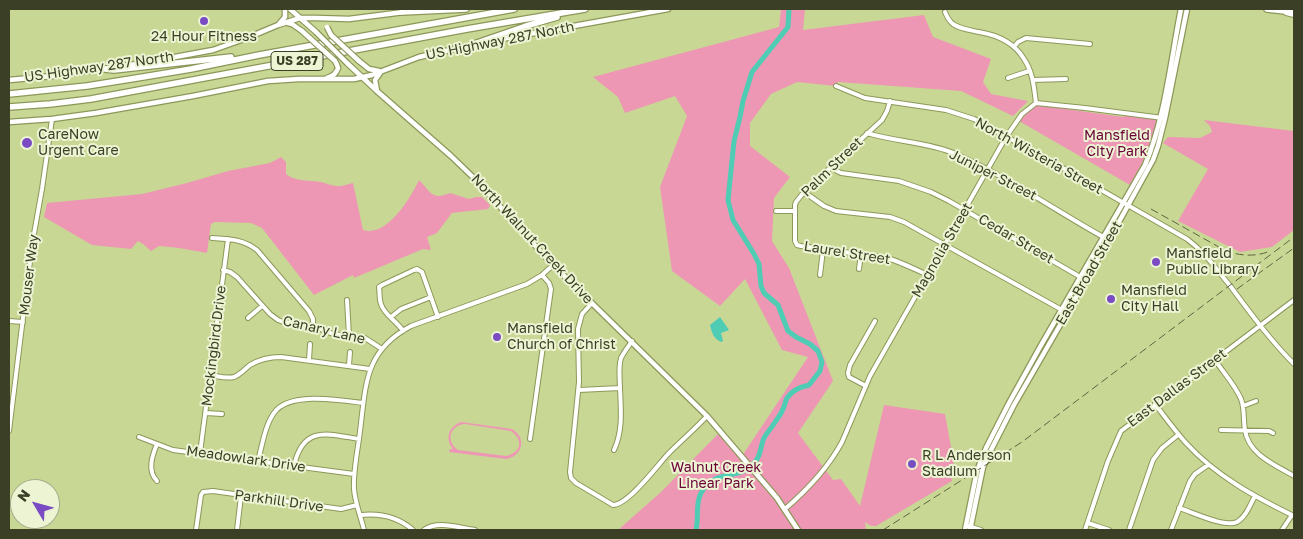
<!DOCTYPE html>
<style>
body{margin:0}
#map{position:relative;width:1303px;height:539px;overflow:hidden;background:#c9d795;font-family:"Golos Text",sans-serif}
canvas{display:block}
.frame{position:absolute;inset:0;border:10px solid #3a3f25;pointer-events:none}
.north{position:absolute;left:10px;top:479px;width:50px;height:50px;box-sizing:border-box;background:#ecf4d3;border:1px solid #a5ac8d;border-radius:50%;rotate:307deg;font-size:14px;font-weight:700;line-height:20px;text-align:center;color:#3a3f25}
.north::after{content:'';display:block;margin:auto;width:18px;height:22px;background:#7a4bc3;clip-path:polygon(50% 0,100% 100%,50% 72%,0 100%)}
</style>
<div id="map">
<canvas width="1303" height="539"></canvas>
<div class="frame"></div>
<div class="north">N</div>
</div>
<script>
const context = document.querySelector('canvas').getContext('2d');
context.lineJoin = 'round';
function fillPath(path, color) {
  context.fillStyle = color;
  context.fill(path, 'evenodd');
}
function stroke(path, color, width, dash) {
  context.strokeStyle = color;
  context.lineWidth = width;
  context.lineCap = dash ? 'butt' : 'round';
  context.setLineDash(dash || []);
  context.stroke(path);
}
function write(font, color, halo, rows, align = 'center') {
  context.font = font + ' "Golos Text",sans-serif';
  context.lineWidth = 4;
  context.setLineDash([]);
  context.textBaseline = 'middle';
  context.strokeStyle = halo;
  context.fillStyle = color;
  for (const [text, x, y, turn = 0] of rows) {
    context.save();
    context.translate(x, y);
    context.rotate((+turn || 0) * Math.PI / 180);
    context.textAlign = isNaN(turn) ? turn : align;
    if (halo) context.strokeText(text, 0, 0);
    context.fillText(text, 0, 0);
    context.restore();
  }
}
fillPath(new Path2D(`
 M781,9H805L803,30L924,15L933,37L991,59L983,82L991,94L1028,101L1013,116L961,91L838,82L836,86L797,82L771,94L750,123V146L790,177L774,198L772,241L789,268L833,381L798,433L833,480L841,479L860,506L884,405L945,414L953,458L954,470L951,474L952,481L876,526H871L865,522L866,530H618L661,492L718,434L740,459L808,357L782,350L745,279L720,306L672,271L660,187L687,116L675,96L625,113L618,97L593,77L779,27Z
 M1037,105L1124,117L1126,111L1156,115C1157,139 1141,166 1130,185L1019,121L1028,111Z
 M1204,120L1294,131V230L1272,247L1240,252L1178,221L1208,169L1163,143L1168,137L1200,138L1212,132L1210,126Z
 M281,157L286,162V174C295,182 310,180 321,182C326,183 332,186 337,186C341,187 348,184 353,183L363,230C387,238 411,197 419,180C431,191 430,201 450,193L469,199L476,197H482L490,205L488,209L452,213L437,233L427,237L431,250L423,249L354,278L353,275L314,295L262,228L251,223L215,222L211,224L207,253L179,248L159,246L151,251L143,244L138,241L131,249L92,245L44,217L47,203L142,194L187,183L228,171L270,163Z
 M461,422L512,429C527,438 523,456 506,459L449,452L450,449H453C445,439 448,427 461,422ZM465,424L511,431C524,440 521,453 506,456L458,450C445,441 450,425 465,424Z`), '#ed97b4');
fillPath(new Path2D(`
 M720,317L729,330L721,333L723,341L721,342C713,338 712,333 710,325Z`), '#4eccb4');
stroke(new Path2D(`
 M696,530C699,518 695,504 701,493C714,468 741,481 755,462C762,454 760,446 764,438C767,432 772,428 775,422C778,418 781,414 783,409C785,406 785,401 787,398C792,390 800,387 809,385L820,371L822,362L818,351L810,344L796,337L788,331L778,305L764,293L761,286L759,264L754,254L733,220L728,200L734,141L740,117L743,101L752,72L788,27L789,9`), '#4eccb4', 5);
const minor = new Path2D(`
 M945,12C947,17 949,21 953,24C960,29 970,30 979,32C997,35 1014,42 1024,59C1033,72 1034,88 1036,103
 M1286,13L1294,15
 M1014,47L1018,42L1026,38L1090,44
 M1008,78L1029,71
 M1033,80L1066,79
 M836,86L865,98L946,110L974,119L1047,159L1187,239C1205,252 1217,270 1231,287C1251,314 1271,341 1294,364
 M890,101L887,111L882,120L804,192L796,202L795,205V241L797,245L801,246L887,258C901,262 914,269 928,275
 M867,133C896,142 928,142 956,154C1008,177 1056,211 1105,238
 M832,166L837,171L841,173L899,181L931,192L949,201L1082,278
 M804,192L824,206L836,211L890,217L904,222L1062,310L1068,311
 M776,211H795
 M212,238C229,239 243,239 257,250L309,311L313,319V326
 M859,269L861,253
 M223,270L230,272L237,277L270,314L278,320L283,322L313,326L333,334L365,338L382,349
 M820,275L823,250
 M347,300L349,336
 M592,303L582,314L578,329L579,382L570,472L571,478L576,483L613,505C628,505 657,466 668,454C681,441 695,429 707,416
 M391,317L401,309L431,297
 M248,318L262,306
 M9,321L23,322
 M403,331C397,321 384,315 381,304C379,299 380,293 379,287L382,285L414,270L417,269L422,272L438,317
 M309,360L310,344
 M1215,360C1223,372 1235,385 1241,399C1245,409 1243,419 1245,430C1248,454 1275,465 1294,476
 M349,365L350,352
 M210,375C217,376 226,379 234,377C240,375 245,369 250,365C260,359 270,357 281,357L370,369
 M866,386L849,377L848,373L850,365L875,321
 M579,390L620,388
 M1155,404C1165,417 1175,431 1186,443C1216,476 1255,497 1294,516
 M1243,406L1256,401
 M206,413L222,414
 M1221,430L1269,431L1273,433
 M9,431L32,245L42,189L52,119
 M139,437L173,450L354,474
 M530,439L551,289L549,283L542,275
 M157,444C152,456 147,471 157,481
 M614,450C623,431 621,410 620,389C620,379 618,368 621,358C624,352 628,347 632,341
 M200,453L228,239
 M258,461C262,446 265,425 274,413C288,391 341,400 363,403
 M294,466C303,425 327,434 359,439
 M1179,508C1192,512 1225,528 1237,522C1246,517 1250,505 1255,496
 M785,509C807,490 828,468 842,442L870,376L1006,137L1022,114L1036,103L1085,108L1163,118
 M361,515C380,513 398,517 413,530
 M1088,523L1109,530
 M968,526L981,530
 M196,530L201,495L203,492L213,491L341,509L357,505
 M237,530L241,496
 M364,530C361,517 355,503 354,489C353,470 358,450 360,431C366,385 364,351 411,326L527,284L542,275L553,265
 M424,530C438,520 458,528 475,530
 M1085,530L1108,461L1121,431L1294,300
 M1129,530L1153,460L1162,448L1178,435
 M1171,530L1190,481L1195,474L1208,465
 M1282,530L1292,515`);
const major = new Path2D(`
 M290,9L316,32
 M288,23L292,24L302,31
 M279,24L285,17V9
 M485,42L668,9
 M359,61L369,69L379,71
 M347,63L378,92L451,156L476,180L550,262L707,416L777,498L798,530
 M327,78C333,76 336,74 338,68
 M9,80L53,76L137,64L213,50L247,38L278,25L300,18H316L349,19L404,12
 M377,91L375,80L380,73
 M9,122L52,119L96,113L193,96L268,81L299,79H354L372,75L419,57L472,45
 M965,530L977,471L986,448L1009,403L1040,347L1145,165C1165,119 1171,59 1181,9
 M970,530L983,467L991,450L1014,405L1109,240L1153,160L1158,146L1165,118L1187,9`);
const highway = new Path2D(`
 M1267,9L1294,12
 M402,12L466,9
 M471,45L526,26L557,17
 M105,69L114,70L231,57
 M9,94L87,86L143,77L191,69L259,55L514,9
 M9,107L50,104L91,99L467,29L585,9`);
stroke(minor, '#8c9859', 6);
stroke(major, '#8c9859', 7);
stroke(highway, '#8c9859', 8);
stroke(minor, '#fff', 4);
stroke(major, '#fff', 4.5);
stroke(highway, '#fff', 5.5);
stroke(new Path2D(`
 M1151,209L1226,251C1241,256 1256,257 1270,251
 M1237,289L1294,248
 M883,530L1022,442L1294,237`), '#5d6441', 1, [8, 4]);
const majorBridge = new Path2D(`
 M327,27L331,35L359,61
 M302,31L335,61L337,65L338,68
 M316,32L347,63`);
stroke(majorBridge, '#8c9859', 7, []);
stroke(majorBridge, '#fff', 4.5);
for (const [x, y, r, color] of [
 [204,21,5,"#7a4bc3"],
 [27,143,6,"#7a4bc3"],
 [1156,262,5,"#7a4bc3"],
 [1111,299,5,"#7a4bc3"],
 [497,337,5,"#7a4bc3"],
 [912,464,5,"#7a4bc3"]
]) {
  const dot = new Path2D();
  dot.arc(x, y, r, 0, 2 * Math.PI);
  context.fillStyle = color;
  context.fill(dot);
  stroke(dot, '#ecf4d3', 2);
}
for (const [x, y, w] of [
 [297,61,52]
]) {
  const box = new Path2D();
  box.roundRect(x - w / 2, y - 9.5, w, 19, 4);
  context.fillStyle = '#ecf4d3';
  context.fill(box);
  stroke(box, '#3a3f25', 1);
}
write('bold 12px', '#3a3f25', null, [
 ["US 287",297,61]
]);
write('14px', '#3a3f25', '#ecf4d3', [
 ["24 Hour Fitness",204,37,"center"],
 ["CareNow",38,135],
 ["Urgent Care",38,151],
 ["Mansfield",1166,254],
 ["Public Library",1166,270],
 ["Mansfield",1121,291],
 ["City Hall",1121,307],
 ["Mansfield",507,329],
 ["Church of Christ",507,345],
 ["R L Anderson",922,456],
 ["Stadium",922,472]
], 'left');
write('14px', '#3a3f25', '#ecf4d3', [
 ["US Highway 287 North",500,41,-11],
 ["US Highway 287 North",99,67,-8],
 ["North Wisteria Street",1039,156,29],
 ["Palm Street",832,167,-44],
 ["Juniper Street",993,175,27],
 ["North Walnut Creek Drive",532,239,47],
 ["Cedar Street",1016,239,30],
 ["Magnolia Street",942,250,-60],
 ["Laurel Street",847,253,9],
 ["East Broad Street",1089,273,-60],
 ["Mouser Way",29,275,-83],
 ["Canary Lane",324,330,13],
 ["Mockingbird Drive",214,346,-83],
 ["East Dallas Street",1177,388,-37],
 ["Meadowlark Drive",246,459,8],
 ["Parkhill Drive",279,501,8]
]);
write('14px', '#6a0037', '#ecf4d3', [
 ["Mansfield",1117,136],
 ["City Park",1117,152],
 ["Walnut Creek",716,468],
 ["Linear Park",716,484]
]);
</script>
